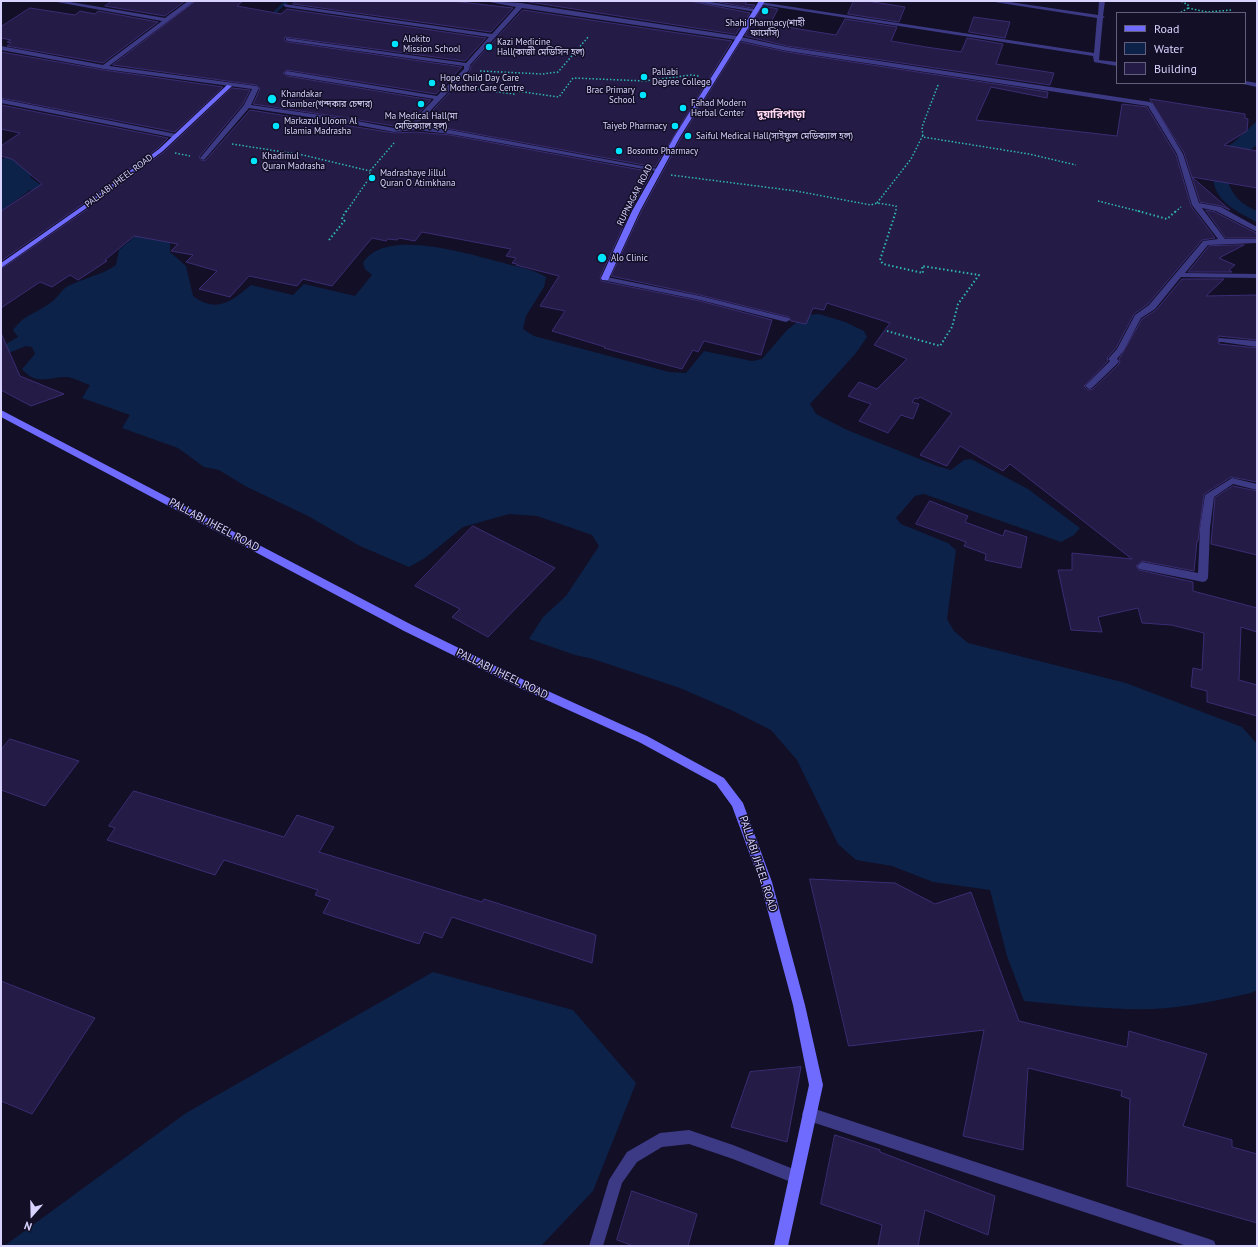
<!DOCTYPE html>
<meta charset="utf-8">
<style>
body{margin:0}
#map{position:relative;width:1258px;height:1247px;overflow:hidden;background:#130f26;font-family:"PT Sans",sans-serif}
canvas{display:block}
.frame{position:absolute;inset:0;border:2px solid #d9d4ff;pointer-events:none}
.legend{position:absolute;left:1116px;top:12px;width:130px;height:72px;box-sizing:border-box;background:#130f26;border:1px solid #625e7d;margin:0;padding:5px 7px;list-style:none;font-size:12px;color:#d9d4ff}
.legend li{display:flex;align-items:center;gap:8px;height:20px}
.legend b{width:20px;border:1px solid #625e7d}
.north{position:absolute;left:12px;top:1195px;width:40px;height:40px;-webkit-text-stroke:3px #130f26;paint-order:stroke;rotate:200deg;font-size:11px;font-weight:700;line-height:16px;text-align:center;color:#d9d4ff}
.north::after{content:'';display:block;margin:auto;width:14px;height:18px;background:#d9d4ff;clip-path:polygon(50% 0,100% 100%,50% 72%,0 100%)}
</style>
<div id="map">
<canvas width="1258" height="1247"></canvas>
<div class="frame"></div>
<ul class="legend">
<li><b style="height:5px;background:#6f6bff"></b>Road</li>
<li><b style="height:11px;background:#0c2248"></b>Water</li>
<li><b style="height:11px;background:#241b47"></b>Building</li>
</ul>
<div class="north">N</div>
</div>
<script>
const context = document.querySelector('canvas').getContext('2d');
context.lineJoin = 'round';
function fillPath(path, color) {
  context.fillStyle = color;
  context.fill(path, 'evenodd');
}
function stroke(path, color, width, dash) {
  context.strokeStyle = color;
  context.lineWidth = width;
  context.lineCap = dash ? 'butt' : 'round';
  context.setLineDash(dash || []);
  context.stroke(path);
}
function write(font, color, halo, rows, align = 'center') {
  context.font = font + ' "PT Sans","Noto Sans Bengali",sans-serif';
  context.lineWidth = 3;
  context.setLineDash([]);
  context.textBaseline = 'middle';
  context.strokeStyle = halo;
  context.fillStyle = color;
  for (const [text, x, y, turn = 0] of rows) {
    context.save();
    context.translate(x, y);
    context.rotate((+turn || 0) * Math.PI / 180);
    context.textAlign = isNaN(turn) ? turn : align;
    if (halo) context.strokeText(text, 0, 0);
    context.fillText(text, 0, 0);
    context.restore();
  }
}
fillPath(new Path2D(`
 M1257,121L1256,146L1241,156L1226,177C1233,196 1238,202 1257,211V222C1236,211 1212,201 1213,173C1213,167 1217,159 1219,152L1233,143Z
 M12,156L34,173L30,177L41,185L40,190H30L1,211V159Z
 M141,231L170,240V252L186,266L193,296C217,314 232,301 251,285L293,295L304,284L355,296L372,275L365,269L363,263C384,227 468,254 500,262C514,266 533,269 546,277L544,287L526,316L523,329L534,336L669,372L686,373L704,351L752,361L762,359L787,330L806,315L819,314L845,322L864,331L867,337L856,353L810,404L816,414L847,430L937,466L951,470L964,460L971,459L1028,489L1080,528L1074,535L1061,542L924,494L915,496L896,518L901,524L948,543L956,550L947,619L954,631L968,643L1126,683L1242,727L1257,744V990L1251,993C1218,1000 1185,1008 1152,1009C1109,1010 1066,1005 1024,1001L1007,956L990,890L933,882L892,866L856,860L838,844L797,760L771,730L733,711L680,688L593,659L575,655L529,639L543,617L566,596L599,546L592,535L537,516L509,514L463,527L425,558L409,567L360,546L308,516L245,486L219,470L204,467L178,448L122,428L130,415L82,398L90,385C83,383 73,377 66,377C48,377 36,386 22,369L35,354L32,347L26,346L6,354L1,347L18,337L13,330C25,314 35,314 50,303C57,299 61,290 68,286C84,278 102,275 116,265L119,250Z
 M433,972L573,1010L636,1083L593,1191L541,1246H4L186,1113Z`), '#0c2248');
fillPath(new Path2D(`
 M285,1H289L277,12L271,21H269L268,20L275,10Z`), '#0c2248');
const building = new Path2D(`
 M112,1H185L165,16L105,6Z
 M196,1H243L237,6L281,14L287,9L486,38L465,61L285,37L284,40L288,42L462,67L436,94L287,70L283,73L287,76L431,100L407,126H394L341,117L253,104L260,89L256,85L113,65Z
 M296,1H452L513,8L491,32L293,4Z
 M523,1H689L750,13L736,34Z
 M714,1H747L745,4L755,5L753,8Z
 M854,1H867L905,7L899,22L848,14Z
 M763,6L778,9L770,24L805,30L836,35L845,19L897,27L891,41L926,47L961,52L967,38L1003,44L996,64L1054,73L1050,85L787,46L745,36Z
 M30,8L75,15L80,11L95,14L98,11L158,22L103,63L7,46L11,43L7,42L11,40L1,38V27Z
 M523,10L732,41L655,167L450,129L419,125L470,71L471,66Z
 M974,17L1010,22L1005,38L969,32Z
 M741,42L787,52L1048,92L1047,98L991,87L976,120L1117,136L1122,104L1147,107L1176,155L1191,206L1215,238L1202,240L1148,304L1134,314L1116,348L1107,358L1108,361L1084,386L1088,390L1093,389L1119,364L1120,361L1119,359L1142,319L1156,310L1182,279H1224L1206,296L1257,295V340L1219,336L1218,338L1219,344L1257,348V482L1231,477L1204,494L1198,541H1197L1194,571L1142,561L1136,566L1139,570L1193,582V591L1257,608V632L1241,627L1239,680L1257,685V716L1207,702V691L1191,687L1193,668L1202,670L1204,633L1171,625L1142,623L1138,608L1098,617L1102,632L1071,630L1058,570H1072V553L1132,559L1010,464L1003,471L960,446L947,466L920,455L952,413L920,397L918,399L915,398L912,402L919,404L913,419L901,415L888,433L859,421L871,404L848,396L859,382L877,389L907,359L874,345L890,323L827,303L824,310L813,308L806,324L791,321L789,317L700,295L611,276L641,212L681,138Z
 M1,52L104,70L223,87L175,132L1,98Z
 M232,88L250,90L243,104L199,157L202,161L206,160L250,110L394,133L416,132L450,135L652,172L631,210L600,277L601,281L700,301L772,320L761,355L704,341L698,352L693,350L682,369L604,348L605,347L552,331L565,311L540,306L559,276L516,265L517,264L512,263L516,258L506,256L511,249L422,232L415,241L399,238L397,240L388,239L386,241L372,238L332,286L303,279L297,286L249,276L230,297L199,289L217,271L186,262L193,255L171,251L178,244L134,236L105,260L107,261L78,280L70,275L52,287L40,282L1,308V269L89,208L164,152Z
 M1150,99L1245,114V118L1248,119L1247,131L1224,145L1257,151V188L1192,177L1230,210L1221,206L1200,202L1184,153Z
 M1,105L168,138L158,148L83,204L1,261V211L42,184L12,159L1,156V146L20,133L1,129Z
 M1206,210L1215,212L1256,233L1257,238H1226Z
 M1244,245L1219,258L1235,265L1229,270L1232,272H1188L1209,246Z
 M1,333L20,376L64,394L31,406L1,390Z
 M1233,486L1257,491V555L1211,544L1215,498Z
 M930,501L968,516L965,522L1003,536L1005,530L1027,537L1021,568L985,560L986,554L964,546L966,542L916,524Z
 M473,526L555,568L488,637L452,617L460,609L415,586Z
 M10,739L79,761L45,806L1,790V750Z
 M134,791L284,837L297,815L334,827L319,852L482,902L484,899L596,935L592,963L452,917L442,938L424,932L419,944L323,913L330,900L315,895L318,890L224,860L215,875L107,840L115,828L109,826Z
 M810,879L895,883L935,904L971,892L1019,1021L1127,1047L1129,1031L1207,1054L1183,1126L1232,1140V1147L1257,1154V1223L1127,1186L1130,1099L1121,1096L1122,1091L1028,1068L1023,1150L963,1136L984,1030L849,1046Z
 M1,981L95,1018L32,1114L1,1101Z
 M801,1067L787,1142L731,1127L750,1072Z
 M835,1135L880,1150V1152L995,1196L988,1235L925,1210L918,1246H878L882,1225L821,1204Z
 M632,1191L697,1214L688,1246H634L617,1240Z`);
fillPath(building, '#241b47');
stroke(building, '#3b2d73', 1);
stroke(new Path2D(`
 M1188,8L1207,12L1232,10
 M1174,13H1180L1188,8V5L1181,1
 M480,71L542,74L558,72L589,36
 M938,85L922,127L923,137L1029,154L1076,165
 M468,88L514,94L516,91L559,97L573,78L645,81L691,75L699,76
 M232,144L303,155L370,171
 M175,153L190,156
 M671,175L796,191L871,205L877,203L896,206V212
 M1098,201L1142,212
 M877,203L911,159L923,135
 M346,212L370,177V171L394,143
 M1175,212L1181,207`), '#2fb8b0', 1.5, [1.5, 2]);
stroke(new Path2D(`
 M1138,211L1167,219L1176,211
 M329,240L345,220L342,218L346,211
 M887,331L940,346L952,327L958,304L979,275L922,266L923,273L883,264L880,260L896,211`), '#2fb8b0', 2, [1.5, 2.5]);
fillPath(new Path2D(`
 M51,1H64L165,18L188,1H195L109,66L256,86L259,88L251,105L341,118L394,128L408,127L434,99L287,75L284,73L287,71L437,96L464,69V66L288,41L286,40V38L466,63L489,37L286,7L284,6V4L492,34L516,7L484,1L521,3L737,36L787,47L1150,102L1153,104L1183,154L1199,203L1221,207L1257,227V232L1216,211L1202,208L1225,239H1257V243L1208,245L1185,273L1257,274V278L1181,277L1155,309L1141,318L1124,350L1117,359L1119,361L1118,363L1092,388L1089,389L1085,386L1110,361L1108,359L1117,349L1135,315L1149,305L1203,241L1218,239L1192,205L1177,154L1148,106L787,51L737,40L522,8L470,65L469,70L416,126L450,130L658,169L661,171L660,172L450,134L416,130L394,132L341,122L249,108L205,159L203,160L200,158L244,105L252,89L104,69L1,50V46L103,65L162,21Z
 M690,1H705L759,10L756,12Z
 M988,1H1003L1098,15L1099,1H1105L1103,16L1105,17L1103,18L1099,60L1117,62V66L1094,62L1093,56L757,4L760,2L1094,53L1097,18Z
 M1245,81L1257,83V87L1243,84L1242,83H1245Z
 M1,99L176,134L179,136L176,138L1,103Z
 M602,276L700,296L789,318L790,320L786,322L700,300L602,280Z
 M1219,338L1257,341V347L1222,342H1219Z
 M1232,478L1257,484V490L1233,484L1214,497L1210,528L1208,578L1206,581L1203,582L1139,569L1137,566L1142,562L1198,573L1200,528L1205,495Z
 M809,1107L1209,1239L1214,1241L1216,1246H1187L809,1121L804,1119L802,1114L804,1109Z
 M689,1130L733,1145L801,1172L803,1177L801,1182L796,1184L733,1159L689,1144L662,1147L637,1162L622,1183L603,1246H589L609,1180L627,1152L660,1133Z`), '#3d3a85');
fillPath(new Path2D(`
 M759,1H765L680,137L640,211L609,278L608,280H602L601,278L632,211L674,137Z
 M227,85L232,86L163,151L88,207L1,268V263L84,205L159,149Z
 M1,410L412,625L528,682L647,736L724,778L743,803L772,882L805,1005L823,1085L788,1246H774L809,1085L793,1005L760,882L732,806L716,784L639,742L520,688L404,631L1,417Z`), '#6f6bff');
for (const [x, y, r, color] of [
 [765,11,4,"#00e5ff"],
 [395,44,4,"#00e5ff"],
 [489,47,4,"#00e5ff"],
 [644,77,4,"#00e5ff"],
 [432,83,4,"#00e5ff"],
 [643,95,4,"#00e5ff"],
 [272,99,5,"#00e5ff"],
 [421,104,4,"#00e5ff"],
 [683,108,4,"#00e5ff"],
 [276,126,4,"#00e5ff"],
 [675,126,4,"#00e5ff"],
 [688,136,4,"#00e5ff"],
 [619,151,4,"#00e5ff"],
 [254,161,4,"#00e5ff"],
 [372,178,4,"#00e5ff"],
 [602,258,5,"#00e5ff"]
]) {
  const dot = new Path2D();
  dot.arc(x, y, r, 0, 2 * Math.PI);
  context.fillStyle = color;
  context.fill(dot);
  stroke(dot, '#130f26', 1.5);
}
write('9px', '#d9d4ff', '#130f26', [
 ["Shahi Pharmacy(শাহী",765,23,"center"],
 ["ফার্মেসি)",765,33,"center"],
 ["Alokito",403,39],
 ["Mission School",403,49],
 ["Kazi Medicine",497,42],
 ["Hall(কাজী মেডিসিন হল)",497,52],
 ["Pallabi",652,72],
 ["Degree College",652,82],
 ["Hope Child Day Care",440,78],
 ["& Mother Care Centre",440,88],
 ["Brac Primary",635,90,"right"],
 ["School",635,100,"right"],
 ["Khandakar",281,94],
 ["Chamber(খন্দকার চেম্বার)",281,104],
 ["Fahad Modern",691,103],
 ["Herbal Center",691,113],
 ["Ma Medical Hall(মা",421,116,"center"],
 ["মেডিক্যাল হল)",421,126,"center"],
 ["Markazul Uloom Al",284,121],
 ["Islamia Madrasha",284,131],
 ["Taiyeb Pharmacy",667,126,"right"],
 ["Saiful Medical Hall(সাইফুল মেডিক্যাল হল)",696,136],
 ["Bosonto Pharmacy",627,151],
 ["Khadimul",262,156],
 ["Quran Madrasha",262,166],
 ["Madrashaye Jillul",380,173],
 ["Quran O Atimkhana",380,183],
 ["Alo Clinic",611,258]
], 'left');
write('9px', '#d9d4ff', '#130f26', [
 ["PALLABI JHEEL ROAD",119,181,-37],
 ["RUPNAGAR ROAD",635,195,-63]
]);
write('bold 11px', '#ffd6f0', '#130f26', [
 ["দুয়ারিপাড়া",781,115]
]);
write('11px', '#d9d4ff', '#130f26', [
 ["PALLABI JHEEL ROAD",214,525,28],
 ["PALLABI JHEEL ROAD",502,674,26],
 ["PALLABI JHEEL ROAD",758,864,72]
]);
</script>
